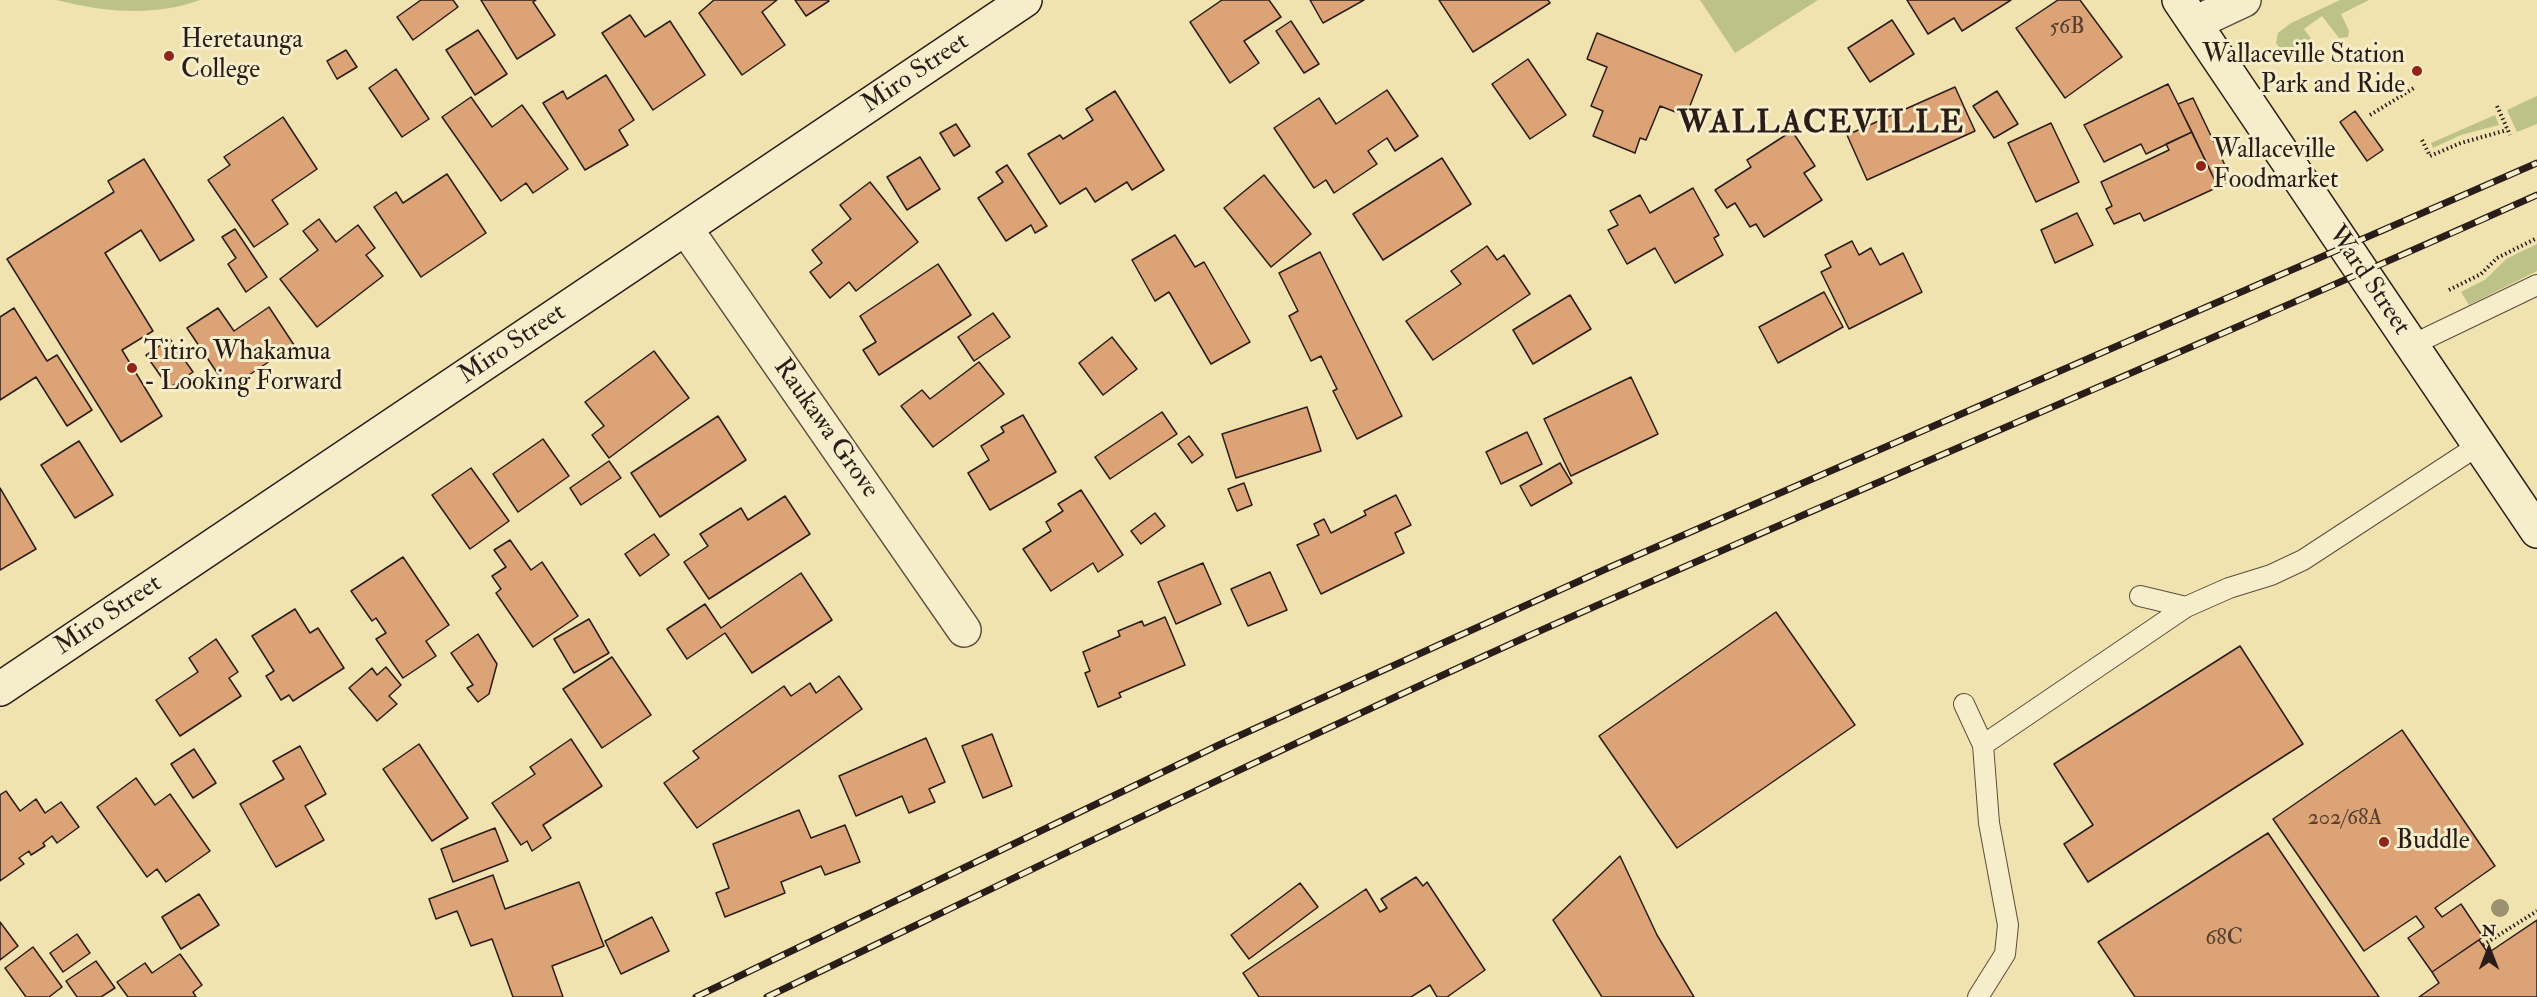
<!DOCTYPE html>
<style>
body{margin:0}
#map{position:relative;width:2537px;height:997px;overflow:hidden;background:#f1e3af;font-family:"IM FELL Double Pica",serif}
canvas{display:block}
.north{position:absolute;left:2459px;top:919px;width:60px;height:60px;-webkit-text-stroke:4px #f6edcb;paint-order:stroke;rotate:0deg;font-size:16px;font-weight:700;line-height:24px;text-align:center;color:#2a1d19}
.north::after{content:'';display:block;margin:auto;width:21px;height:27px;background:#2a1d19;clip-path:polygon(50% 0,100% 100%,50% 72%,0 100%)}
</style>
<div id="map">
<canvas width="2537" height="997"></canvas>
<div class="north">N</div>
</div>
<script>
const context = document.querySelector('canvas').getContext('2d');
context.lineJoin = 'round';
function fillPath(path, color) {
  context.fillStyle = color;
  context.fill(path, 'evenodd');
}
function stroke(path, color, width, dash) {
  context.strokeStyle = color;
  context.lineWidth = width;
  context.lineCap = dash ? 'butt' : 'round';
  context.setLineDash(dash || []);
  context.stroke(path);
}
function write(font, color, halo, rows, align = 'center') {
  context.font = font + ' "IM FELL Double Pica",serif';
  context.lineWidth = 6;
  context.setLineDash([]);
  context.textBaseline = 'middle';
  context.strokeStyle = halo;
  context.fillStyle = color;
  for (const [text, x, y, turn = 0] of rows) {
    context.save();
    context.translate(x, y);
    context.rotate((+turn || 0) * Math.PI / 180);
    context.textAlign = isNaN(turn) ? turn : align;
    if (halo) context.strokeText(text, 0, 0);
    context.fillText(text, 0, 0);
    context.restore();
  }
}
fillPath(new Path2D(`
 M56,0H200C153,17 104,12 56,0Z
 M1700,0H1818L1735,53Z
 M2340,0H2369L2341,14L2349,31L2348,37L2339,38L2322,16L2304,29L2315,44L2290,62L2276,43L2278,33L2291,23Z
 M2537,96V124L2517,132L2507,110Z
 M2495,115L2499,125L2461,135L2433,148L2431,143Z
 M2537,244V271L2469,305L2461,292L2486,279L2506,259Z`), '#bdc388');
const building = new Path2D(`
 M421,0H453L458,7L413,40L397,17Z
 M481,0H536L533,2L555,35L517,59Z
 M714,0H777L762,12L785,45L742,75L699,13Z
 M795,0H828L829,1L806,16Z
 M1222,0H1269L1281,17L1244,41L1259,63L1230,83L1190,22Z
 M1310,0H1364L1323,23Z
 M1439,0H1548L1550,3L1473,52Z
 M1907,0H2011L1962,31L1954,18L1928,34Z
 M2058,0H2080L2122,57L2065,98L2016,28Z
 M630,15L645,37L670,21L705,75L653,110L602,33Z
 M1892,20L1914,54L1870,82L1848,48Z
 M1291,21L1319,64L1304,73L1276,31Z
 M478,30L507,74L475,95L446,50Z
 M1597,33L1702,75L1686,116L1660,106L1646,140L1640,138L1635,153L1593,136L1603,111L1591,106L1607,67L1587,59Z
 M346,50L357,67L337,79L327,61Z
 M1528,59L1566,115L1530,139L1492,84Z
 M396,69L429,119L402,137L369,88Z
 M606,75L634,120L619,130L628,145L585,170L543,103L563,91L567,99Z
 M2168,84L2192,132L2146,154L2141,144L2104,162L2084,125Z
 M1955,87L1975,131L1867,180L1847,135Z
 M1387,90L1418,136L1395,151L1387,138L1368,151L1377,164L1334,193L1326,180L1314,188L1274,128L1319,98L1336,124Z
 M1115,91L1164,170L1132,190L1127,182L1095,202L1086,188L1060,204L1028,154L1060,135L1063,139L1093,120L1086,109Z
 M1997,91L2018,124L1994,138L1973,106Z
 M471,97L492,127L522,105L568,169L533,193L526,183L501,201L442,117Z
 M2193,98L2232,180L2218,187L2178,104Z
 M2355,111L2383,150L2367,161L2340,122Z
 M283,117L317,169L272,200L288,224L254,247L208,180L230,165L224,157Z
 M2051,123L2079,182L2036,202L2008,143Z
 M956,124L970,146L954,156L940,133Z
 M1792,131L1815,166L1804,173L1822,200L1764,237L1756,224L1750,227L1735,203L1727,208L1715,190L1751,167L1747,160Z
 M2192,132L2218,187L2144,221L2140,213L2114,224L2106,209L2112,206L2101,182L2169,150L2166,144Z
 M920,157L940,189L907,210L887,177Z
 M1442,158L1471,204L1383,260L1353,214Z
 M144,159L194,240L160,261L141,230L105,253L153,331L122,350L162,416L121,442L7,259L114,192L108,181Z
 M1007,165L1047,226L1035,233L1031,225L1006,241L978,198L1003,182L996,172Z
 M447,174L486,233L421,277L374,207L396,192L403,203Z
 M1264,175L1311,234L1271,267L1224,208Z
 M870,182L918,242L856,291L849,282L830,298L810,272L822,263L812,250L851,219L840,205Z
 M1693,188L1719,235L1714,238L1723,255L1675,283L1655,248L1627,264L1608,230L1618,225L1610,211L1640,195L1650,213Z
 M2077,213L2093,245L2055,263L2041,230Z
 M319,219L336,242L358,225L375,248L366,255L383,276L317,327L280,279L318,250L303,231Z
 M235,229L267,277L246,292L228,264L236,258L222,237Z
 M1175,235L1195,267L1204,262L1250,342L1211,364L1169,292L1155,301L1132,260Z
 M1852,241L1859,255L1871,248L1880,265L1903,253L1922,292L1849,329L1821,272L1831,267L1825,255Z
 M1487,246L1497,260L1504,255L1530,294L1433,360L1406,321L1461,284L1451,271Z
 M1320,252L1402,416L1357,439L1333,391L1337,389L1321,356L1311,361L1289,316L1298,311L1279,273Z
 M938,264L971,315L879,375L863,350L876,342L860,316Z
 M1824,292L1843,327L1778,363L1759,327Z
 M1570,295L1591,329L1533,364L1513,330Z
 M269,307L294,345L228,389L187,328L218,308L234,331Z
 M14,308L47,361L57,355L92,410L67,426L36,377L0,400V317Z
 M993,313L1010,337L974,361L958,337Z
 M1112,337L1137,369L1103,395L1079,363Z
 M170,339L193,372L169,388L146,355Z
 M654,351L689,398L609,458L592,435L604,426L585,402Z
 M979,362L1004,394L933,447L901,406L922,390L930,399Z
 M1631,377L1658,434L1571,476L1544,419Z
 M1307,407L1321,451L1236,478L1222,434Z
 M1162,412L1177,434L1110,479L1095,457Z
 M1023,415L1056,472L990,510L968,473L989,460L981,446L1004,432L1001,427Z
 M718,416L746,460L660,517L631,473Z
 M1527,432L1542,464L1501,484L1486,452Z
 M1189,436L1203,455L1192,463L1178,444Z
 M543,439L569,476L518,512L493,474Z
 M79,441L113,495L75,518L41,465Z
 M609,461L621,478L581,505L570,488Z
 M1560,463L1572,483L1531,506L1520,486Z
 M471,468L509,521L470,549L432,495Z
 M1244,483L1252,505L1237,511L1228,489Z
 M0,488L36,549L0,570Z
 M1081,490L1123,555L1098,572L1093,563L1051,591L1023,549L1051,531L1046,522L1063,511L1058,504Z
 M1396,495L1411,525L1395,533L1404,553L1321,594L1297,545L1319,535L1314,524L1324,519L1331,533L1366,515L1364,511Z
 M785,496L810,534L709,599L684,562L708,546L700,534L741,508L748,520Z
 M1155,513L1165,526L1141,544L1131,531Z
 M654,534L669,555L640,576L625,554Z
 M510,540L531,570L542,562L578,616L533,647L496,593L501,589L492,576L506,567L494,550Z
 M403,557L449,625L426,641L436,656L403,678L376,639L386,633L376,618L372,621L351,591Z
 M1203,563L1221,604L1176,624L1158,582Z
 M1270,572L1287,610L1248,626L1231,589Z
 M801,573L832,620L752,673L725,633L687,659L667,629L705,604L721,628Z
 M295,609L310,633L318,628L344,668L293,701L289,695L281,700L266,676L274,671L252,636Z
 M1776,612L1855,725L1677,848L1599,736Z
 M1165,617L1185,665L1119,693L1121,697L1098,707L1085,673L1090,671L1083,652L1120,636L1118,631L1142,621L1144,626Z
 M589,619L609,653L574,673L554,639Z
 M478,634L497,664L489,694L478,702L467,688L473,685L451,653Z
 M216,639L238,672L229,678L241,696L180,736L156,700L198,672L189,658Z
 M2240,646L2303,744L2088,882L2064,844L2093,825L2054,764Z
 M612,657L651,715L602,748L563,689Z
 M386,667L401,685L389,696L397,704L377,721L349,688L372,668L377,675Z
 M839,676L862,709L697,828L664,783L699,758L693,751L784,686L791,696L810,683L816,693Z
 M2402,730L2495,866L2435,908L2442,917L2461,904L2483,937L2432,972L2408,938L2424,927L2416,916L2364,951L2273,819Z
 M992,734L1012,786L983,798L962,746Z
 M926,738L945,782L929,789L935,802L909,813L902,796L856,816L839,776Z
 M571,739L602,786L543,825L551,838L532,851L527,841L521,845L492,803L535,774L530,767Z
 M419,744L468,818L432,841L383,769Z
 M300,746L326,794L305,806L324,840L276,867L240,804L284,779L273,761Z
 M194,749L216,783L193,798L171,764Z
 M136,778L155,805L170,794L210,851L166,882L157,869L147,877L97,807Z
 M6,791L20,811L36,799L45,813L61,802L79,827L57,843L52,836L43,843L45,846L31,855L29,851L19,858L24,864L0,881V795Z
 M799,810L811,838L845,825L860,862L825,875L821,866L781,882L785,893L725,917L716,893L729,888L713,844Z
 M495,828L508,861L453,882L441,849Z
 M2268,833L2379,997H2135L2098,942Z
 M1620,856L1657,935L1694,997H1602L1553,920Z
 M493,875L505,909L579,882L604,946L552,966L563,997H513L492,939L471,946L457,911L436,919L429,899Z
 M1416,877L1423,886L1427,882L1485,970L1447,997H1437L1430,985L1411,997H1259L1243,973L1366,889L1380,912L1387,908L1381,899Z
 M1300,883L1318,907L1249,959L1231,935Z
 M199,894L219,925L181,949L162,917Z
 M652,917L669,951L621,974L605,941Z
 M2537,920V997H2419L2439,983L2432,972L2479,940L2488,953Z
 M0,922L18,946L0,960Z
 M77,934L90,953L63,972L50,953Z
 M33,947L62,987L49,997H26L5,968Z
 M180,954L202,985L193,992L196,997H128L117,982L145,963L152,973Z
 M96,961L115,988L101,997H77L66,981Z`);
fillPath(building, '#dca377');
stroke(building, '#2a1d19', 1.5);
const lane = new Path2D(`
 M2412,345L2537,285
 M2140,596L2186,607
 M1964,704L1983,745
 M1978,997L2005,954L2008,925L1989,823L1983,745L2186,607L2229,588L2271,575L2303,560L2479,445`);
const street = new Path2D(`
 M2195,23L2244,0
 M686,229L964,630`);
const secondary = new Path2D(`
 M2179,0L2537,531
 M0,689L1025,0`);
stroke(lane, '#5c4e3e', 22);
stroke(street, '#5c4e3e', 36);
stroke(secondary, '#2a1d19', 36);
stroke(new Path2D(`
 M2497,106L2510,135
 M2370,115L2414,88
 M2422,140L2430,156L2461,143L2507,130
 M2449,290L2481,274L2497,258L2537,238
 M2483,945L2537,911`), '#2a1d19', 4, [1.5, 3]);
stroke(lane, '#f6edcb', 20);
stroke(street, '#f6edcb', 33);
stroke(secondary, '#f6edcb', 33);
const rail = new Path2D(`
 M696,997L1221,744L1608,568L2537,163
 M767,997C1025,873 1282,747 1544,629C1873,482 2207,343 2537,195`);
stroke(rail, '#2a1d19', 7);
stroke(rail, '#f6edcb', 4.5, [14]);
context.fillStyle = '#9c926f';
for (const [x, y] of [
 [2500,908]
]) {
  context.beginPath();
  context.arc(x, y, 9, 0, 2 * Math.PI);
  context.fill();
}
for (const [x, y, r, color] of [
 [169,56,6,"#8f2418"],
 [2417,71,6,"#8f2418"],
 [2201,166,6,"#8f2418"],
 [132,368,6,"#8f2418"],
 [2384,842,6,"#8f2418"]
]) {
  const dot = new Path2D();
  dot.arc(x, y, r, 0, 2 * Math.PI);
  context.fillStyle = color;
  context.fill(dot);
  stroke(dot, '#f6edcb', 2);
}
write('22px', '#563e30', null, [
 ["56B",2067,28],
 ["202/68A",2345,819],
 ["68C",2224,939]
]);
write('26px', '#2a1d19', '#f6edcb', [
 ["Heretaunga",181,41],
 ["College",181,71],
 ["Wallaceville Station",2405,56,"right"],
 ["Park and Ride",2405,86,"right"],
 ["Wallaceville",2213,151],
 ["Foodmarket",2213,181],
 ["Titiro Whakamua",144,353],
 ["- Looking Forward",144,383],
 ["Buddle",2396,842]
], 'left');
write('26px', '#2a1d19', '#f6edcb', [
 ["Miro Street",916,74,-34],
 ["Ward Street",2368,281,56],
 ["Miro Street",513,345,-34],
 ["Raukawa Grove",825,429,55],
 ["Miro Street",109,616,-34]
]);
context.letterSpacing = '1.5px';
write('bold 32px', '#2a1d19', '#f6edcb', [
 ["WALLACEVILLE",1821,125]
]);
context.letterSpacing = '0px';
</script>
